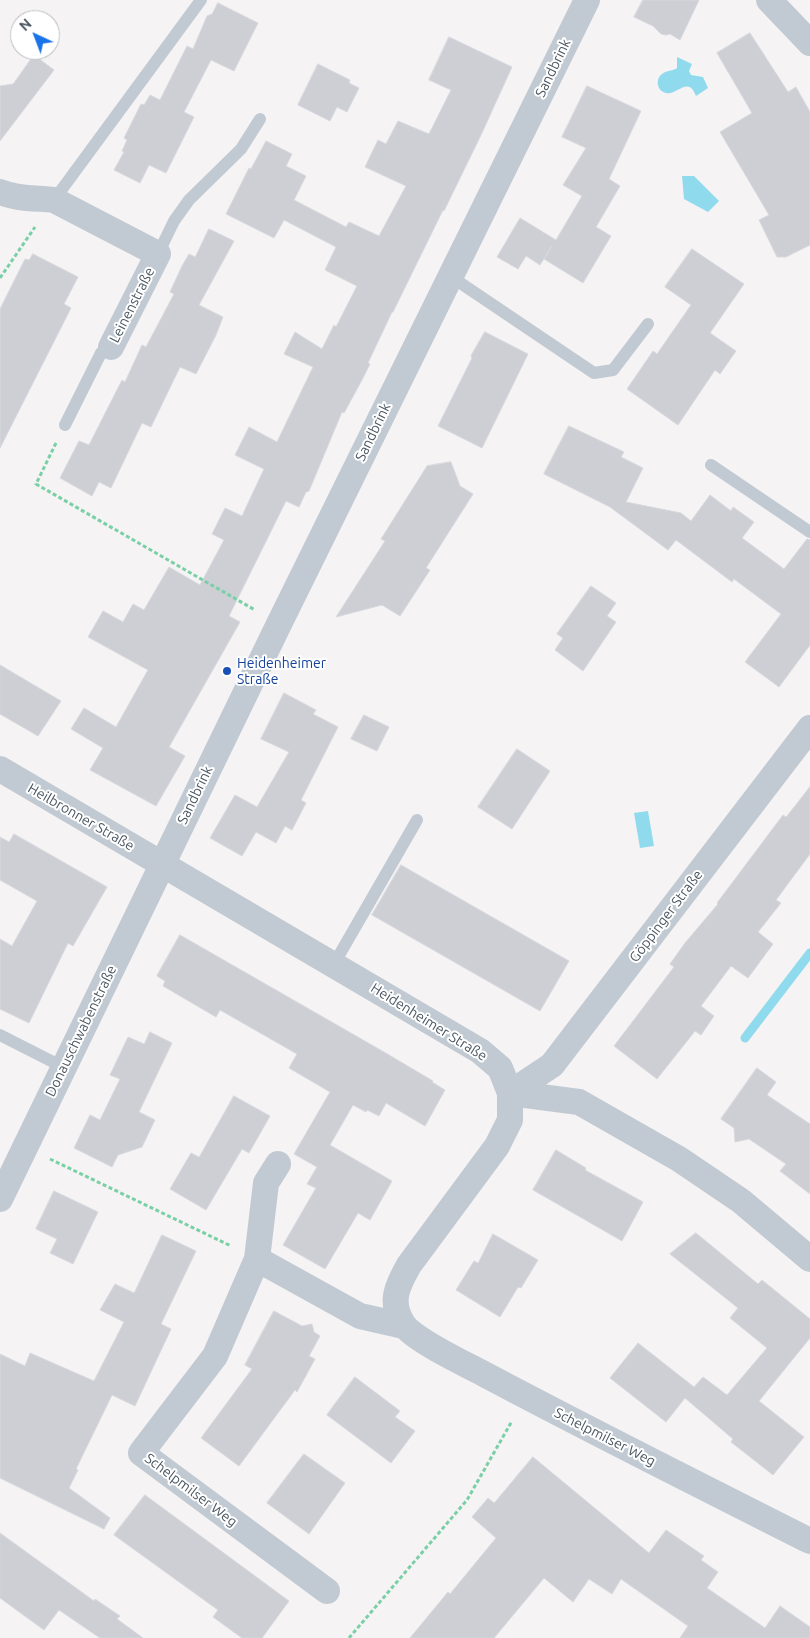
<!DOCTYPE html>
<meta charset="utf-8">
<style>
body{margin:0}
#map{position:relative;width:810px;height:1638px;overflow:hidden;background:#f5f3f3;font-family:Ubuntu,sans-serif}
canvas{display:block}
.north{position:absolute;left:10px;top:10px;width:50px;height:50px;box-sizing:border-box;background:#fff;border:1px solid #b7bbc0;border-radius:50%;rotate:317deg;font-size:14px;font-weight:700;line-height:20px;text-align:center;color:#4a5661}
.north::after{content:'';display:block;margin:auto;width:18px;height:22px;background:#1a73e8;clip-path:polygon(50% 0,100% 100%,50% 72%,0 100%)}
</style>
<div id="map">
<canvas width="810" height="1638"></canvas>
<div class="north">N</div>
</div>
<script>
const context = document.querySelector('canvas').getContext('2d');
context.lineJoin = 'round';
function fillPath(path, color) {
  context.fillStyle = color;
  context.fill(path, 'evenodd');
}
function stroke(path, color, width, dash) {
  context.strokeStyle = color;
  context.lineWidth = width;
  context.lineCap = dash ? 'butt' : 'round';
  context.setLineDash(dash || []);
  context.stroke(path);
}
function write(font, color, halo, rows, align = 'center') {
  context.font = font + ' Ubuntu,sans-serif';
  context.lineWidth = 4;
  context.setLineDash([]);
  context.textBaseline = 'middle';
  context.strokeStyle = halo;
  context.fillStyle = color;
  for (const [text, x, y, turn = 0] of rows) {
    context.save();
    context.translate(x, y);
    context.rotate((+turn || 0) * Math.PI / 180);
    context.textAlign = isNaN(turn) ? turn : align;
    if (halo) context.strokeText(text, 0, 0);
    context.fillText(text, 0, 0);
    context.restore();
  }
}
fillPath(new Path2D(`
 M677,57L692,64L689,71L691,75L703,77L708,88L696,96C688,75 677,96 666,93C657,91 655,79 662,74C667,70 673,71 677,68Z
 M682,176H694L719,201L708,212L684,199Z
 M648,811L654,846L640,848L634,813Z`), '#90daee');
stroke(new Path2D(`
 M745,1038L810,953`), '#90daee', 9);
const building = new Path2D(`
 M643,0H699L680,40L670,34L666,35L661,34L653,26L634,17Z
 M218,3L258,23L234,71L211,60L184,112L194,117L166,173L149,165L140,183L114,170L124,152L122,151L127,140L124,138L141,104L144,105L150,95L160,100L187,46L193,49L207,16L212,14Z
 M750,33L788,92L796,87L810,112V245L786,257H777L759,220L769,215L720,132L752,113L717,53Z
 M449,37L512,67L481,135L444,211L443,210L393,312H392L368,363L370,364L362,380L344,413L342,412L309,491L306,492L299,507L286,501L229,616L240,622L169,747L185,756L156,806L90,770L103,748L71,729L84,708L116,727L148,670L88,637L103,611L123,622L133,604L144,610L169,567L200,585L224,540L212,534L225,508L242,516L264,469L235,455L249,427L277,442L313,367L284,354L295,332L322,349L334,325L336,327L357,286L325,270L336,247L284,220L274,238L226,214L249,168L251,169L266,141L292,154L286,166L306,176L294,200L346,227L349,222L379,236L406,186L365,167L378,140L386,144L398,121L429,134L451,90L429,80Z
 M34,55L54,70L0,141V86L13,84Z
 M318,64L350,80L349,83L359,88L347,112L337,107L330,121L298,105Z
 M587,86L641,111L609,179L620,186L596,227L611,236L583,283L544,259L552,246L540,265L526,256L518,269L497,257L520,218L556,240L582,196L563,185L586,148L562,137Z
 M209,229L234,241L199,305L223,317L216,335L196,374L180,367L151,427L142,423L111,488L99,482L92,496L60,478L79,441L89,445L122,380L125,382L142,345L146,347L174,294L170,292L182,266L189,254L195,257Z
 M692,249L744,284L710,333L736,351L720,374L715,370L678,425L627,389L653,351L657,354L691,305L665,287Z
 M33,254L78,277L64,304L71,308L0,448V309L25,259L29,260Z
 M485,332L528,354L482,448L438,426L472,358L471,356Z
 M569,426L624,452L621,457L643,468L626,502L681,513L691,521L710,495L731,511L733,507L754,522L742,538L784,569L807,539L810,540V645L779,687L745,662L781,614L734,579L732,582L676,540L668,550L610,507L544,474Z
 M451,462L460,486L473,494L426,568L430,570L400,616L382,605L336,617L385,541L381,539L427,466Z
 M591,586L616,603L607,616L616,622L583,671L555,650L563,638L557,634Z
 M0,665L61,701L38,736L0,714Z
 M284,693L316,710L313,714L338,727L301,800L306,803L292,830L285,826L276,843L256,832L242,856L210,838L235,795L257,807L289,752L261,739Z
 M364,715L389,727L377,751L351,739Z
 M517,749L550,771L512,829L478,807Z
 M810,787V854L776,900L781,903L758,932L773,944L748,978L731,966L701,1006L714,1016L701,1035L695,1031L657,1079L614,1046L674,967L670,964L685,943L718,904L717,903L783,815L786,817Z
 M14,834L107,887L73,946L68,943L29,1023L0,1009V939L12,946L37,901L0,880V837L9,842Z
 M401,865L569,961L540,1011L372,915Z
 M180,935L384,1052L433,1081L432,1082L445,1090L425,1126L386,1103L379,1116L367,1110L366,1112L353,1105L330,1145L392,1181L370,1220L358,1213L325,1269L283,1245L316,1188L307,1184L317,1167L294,1154L330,1092L289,1068L297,1054L220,1010L216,1017L163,986L165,981L157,976Z
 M150,1032L172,1043L139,1112L155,1120L142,1147L118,1155L112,1167L74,1148L90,1115L100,1120L120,1079L110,1075L128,1037L144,1044Z
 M757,1068L776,1082L767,1095L810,1124V1194L780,1171L786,1164L749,1139L735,1142L734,1128L721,1119Z
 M234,1096L270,1116L249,1153L242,1149L206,1210L170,1189L191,1153L199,1157Z
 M556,1150L586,1168L585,1170L643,1202L622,1241L533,1190Z
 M54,1191L98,1212L73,1264L50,1253L57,1239L36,1229Z
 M696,1233L758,1284L762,1280L810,1319V1338L759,1401L804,1437L773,1475L731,1442L733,1439L685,1398L666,1422L610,1378L638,1343L694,1387L703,1377L727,1395L767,1348L730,1318L738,1308L670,1254Z
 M493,1234L538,1260L521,1288L518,1287L500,1317L456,1290L474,1261L478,1263Z
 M162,1235L196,1251L161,1324L171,1329L135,1406L112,1395L76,1469L78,1470L69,1488L110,1518L104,1529L0,1478V1354L25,1366L30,1353L94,1381L124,1322L100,1310L115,1284L134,1293Z
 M274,1311L302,1326L312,1324L314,1332L320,1336L309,1356L315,1359L297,1392L295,1390L239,1466L201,1438L252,1369L245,1365Z
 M355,1377L400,1411L395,1417L415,1431L391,1463L327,1415Z
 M304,1454L345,1483L309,1534L267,1503Z
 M533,1457L649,1553L666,1530L704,1556L701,1560L718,1572L707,1588L765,1628L780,1606L810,1627V1638H680L688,1626L621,1579L612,1594L589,1579L573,1602L544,1578L494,1638H410L448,1592L450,1594L496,1538L472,1517L488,1498L494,1503Z
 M145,1495L289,1601L262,1638H242L213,1617L218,1610L114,1535Z
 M0,1533L94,1601L95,1599L120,1616L117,1619L143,1638H100L59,1610L44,1630L0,1598Z`);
fillPath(building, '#cdcfd5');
stroke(building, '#d7d9de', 1);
stroke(new Path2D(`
 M0,278L35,227
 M56,443L36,484L255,610
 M50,1159L231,1246
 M349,1638L467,1500L512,1421`), '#7ad0a6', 3, [4, 2.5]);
stroke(new Path2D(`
 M54,200L201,0
 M158,254L174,221L189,200L241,149L260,119
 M450,276L594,373L613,370L648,324
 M65,425L101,353L111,347
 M711,465L810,532
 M334,964L417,820
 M0,1035L63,1067`), '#c1cad2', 12);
stroke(new Path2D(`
 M769,0L810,43
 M0,192C17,199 35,198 54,200L158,254L111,347
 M0,769L480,1051L500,1068L510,1093V1120L497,1146L409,1265C397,1286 389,1302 403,1324C414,1340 465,1364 484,1374C591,1431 701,1486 810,1541
 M510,1093L552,1065L810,728
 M510,1093L579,1102L679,1159L741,1201L810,1259
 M0,1199L279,624L587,0
 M257,1259L266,1183L278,1164
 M327,1591L141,1453L215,1356L257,1259L360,1316L404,1326`), '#c1cad2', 26);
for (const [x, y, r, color] of [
 [227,671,5,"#1a4fb4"]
]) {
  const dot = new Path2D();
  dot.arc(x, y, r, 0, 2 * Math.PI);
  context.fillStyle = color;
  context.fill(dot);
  stroke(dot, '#fff', 2);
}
write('14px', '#4a5661', '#fff', [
 ["Sandbrink",553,68,-64],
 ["Leinenstraße",132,305,-63],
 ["Sandbrink",373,432,-64],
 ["Sandbrink",195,795,-64],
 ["Heilbronner Straße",81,817,30],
 ["Göppinger Straße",666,916,-53],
 ["Heidenheimer Straße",429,1022,32],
 ["Donauschwabenstraße",81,1031,-64],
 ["Schelpmilser Weg",605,1437,27],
 ["Schelpmilser Weg",191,1490,37]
]);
write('14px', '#164399', '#fff', [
 ["Heidenheimer",237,663],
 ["Straße",237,679]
], 'left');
</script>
